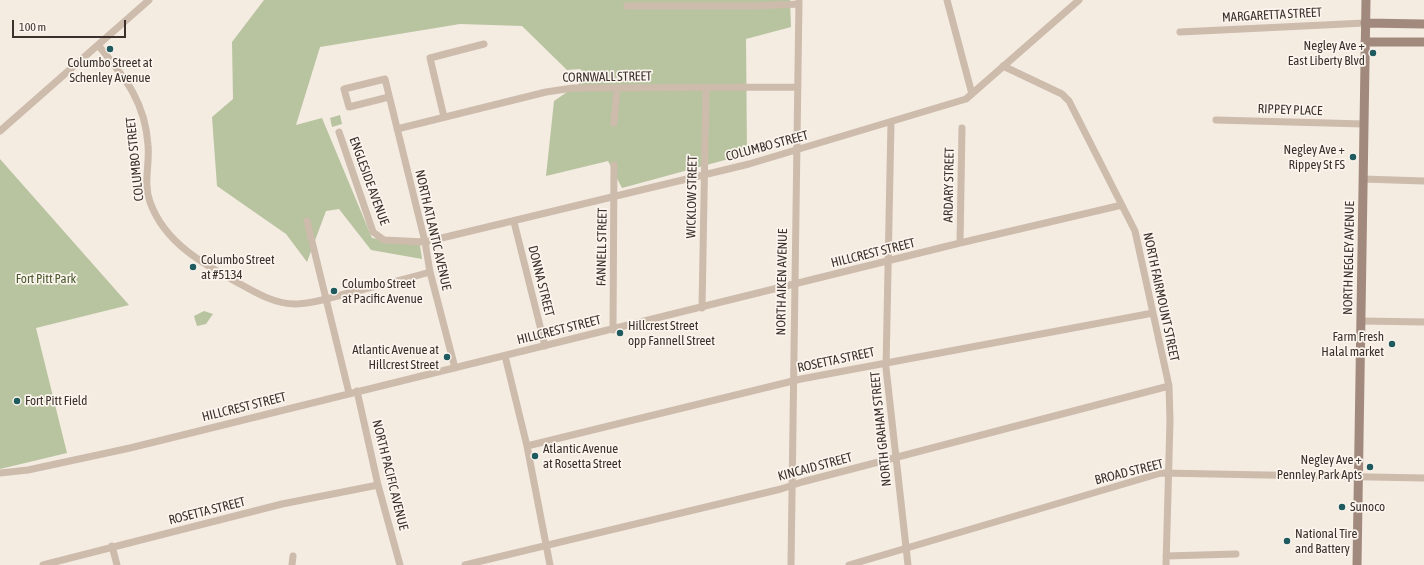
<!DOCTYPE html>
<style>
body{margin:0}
#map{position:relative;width:1424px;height:565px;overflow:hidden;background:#f4ebe1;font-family:"Asap Condensed",sans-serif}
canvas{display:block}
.scale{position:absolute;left:12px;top:20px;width:114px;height:18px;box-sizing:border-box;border:2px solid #3b302b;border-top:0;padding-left:5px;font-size:12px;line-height:14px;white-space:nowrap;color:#3b302b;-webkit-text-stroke:3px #fbf5ee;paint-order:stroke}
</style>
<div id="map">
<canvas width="1424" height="565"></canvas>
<div class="scale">100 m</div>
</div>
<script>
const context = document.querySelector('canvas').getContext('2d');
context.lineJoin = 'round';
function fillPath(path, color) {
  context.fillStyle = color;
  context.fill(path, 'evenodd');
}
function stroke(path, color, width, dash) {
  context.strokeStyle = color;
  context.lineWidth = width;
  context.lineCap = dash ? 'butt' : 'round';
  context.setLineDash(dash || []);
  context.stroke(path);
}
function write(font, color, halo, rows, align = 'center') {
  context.font = font + ' "Asap Condensed",sans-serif';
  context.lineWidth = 3.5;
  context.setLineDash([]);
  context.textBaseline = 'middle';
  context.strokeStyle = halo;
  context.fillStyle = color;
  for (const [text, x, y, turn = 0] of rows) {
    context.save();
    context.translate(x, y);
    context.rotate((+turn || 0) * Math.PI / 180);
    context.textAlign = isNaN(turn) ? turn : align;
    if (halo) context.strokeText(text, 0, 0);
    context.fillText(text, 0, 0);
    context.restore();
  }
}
fillPath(new Path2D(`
 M264,0H790L791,27L746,39L747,154L622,188L608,161L546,176L554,101L589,77L580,69L567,70L522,26L460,24L320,47L296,125L322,118L372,238L420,245L422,259L371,250L339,209L326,211L307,262L286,234L217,186L212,117L233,99L232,42Z
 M340,115L342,124L332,127L330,118Z
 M0,159L129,305L36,328L67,453L0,469Z
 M204,311L213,314L206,324L197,326L194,316Z`), '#b8c4a0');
stroke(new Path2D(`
 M947,0L972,94
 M627,6H753L799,4
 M1180,32L1365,23
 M98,45C125,78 145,101 148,145C150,164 143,183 150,202C165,244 205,265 242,285C258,294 276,304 295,304C312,304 329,298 345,294C373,287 402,280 430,272
 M1003,66L1062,94L1069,101L1135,231L1169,386L1170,421L1166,565
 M389,97L349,107L344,89L385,79L425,242L430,272L455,368
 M444,117L430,58L484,44
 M1216,120L1364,124
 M891,122L886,368L908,565
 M614,123L617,88
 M397,129L546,92L573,88L797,87
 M0,131L149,0
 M339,132L373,232L384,240L425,242L749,164L966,99L1079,0
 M1363,179L1424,181
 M307,221L349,393
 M514,222L545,346
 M960,243L962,128
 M702,308L706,88
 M1361,321L1424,322
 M613,330L614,165
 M505,356L527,446L550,565
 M357,391L378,485L400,565
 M527,446L801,379L1153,313
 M0,473L28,470L130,448L960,243L1122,205
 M112,546L117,565
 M1166,556L1236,554
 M43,565L282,504L378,485
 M292,565L293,556
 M465,565L781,489L802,482L1169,386
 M791,565L799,0
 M849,565L1161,473L1424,478`), '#cdbbac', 7);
stroke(new Path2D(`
 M1365,23L1424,24
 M1365,42H1424
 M1357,565L1366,0`), '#a18a7d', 9);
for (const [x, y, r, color] of [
 [110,49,4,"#1f5a5e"],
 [1373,53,4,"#1f5a5e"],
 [1353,157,4,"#1f5a5e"],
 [193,267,4,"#1f5a5e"],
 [334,291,4,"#1f5a5e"],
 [620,333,4,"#1f5a5e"],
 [1392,344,4,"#1f5a5e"],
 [447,357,4,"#1f5a5e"],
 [17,401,4,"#1f5a5e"],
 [535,456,4,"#1f5a5e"],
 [1370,467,4,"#1f5a5e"],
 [1342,507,4,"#1f5a5e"],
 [1287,541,4,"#1f5a5e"]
]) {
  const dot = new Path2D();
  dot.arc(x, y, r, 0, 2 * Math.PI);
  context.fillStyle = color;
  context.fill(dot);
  stroke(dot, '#fbf5ee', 1.5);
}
write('13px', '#3b302b', '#fbf5ee', [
 ["MARGARETTA STREET",1272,15,-3],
 ["CORNWALL STREET",607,77,-1],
 ["RIPPEY PLACE",1290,110,2],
 ["COLUMBO STREET",767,146,-15],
 ["COLUMBO STREET",135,159,-96],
 ["ENGLESIDE AVENUE",369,181,70],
 ["ARDARY STREET",949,185,-89],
 ["WICKLOW STREET",692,197,-89],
 ["NORTH ATLANTIC AVENUE",433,230,77],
 ["FANNELL STREET",602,247,-89],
 ["HILLCREST STREET",873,253,-14],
 ["NORTH NEGLEY AVENUE",1349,258,-89],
 ["DONNA STREET",541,281,76],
 ["NORTH AIKEN AVENUE",782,282,-89],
 ["NORTH FAIRMOUNT STREET",1161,297,78],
 ["HILLCREST STREET",559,330,-14],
 ["ROSETTA STREET",836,360,-12],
 ["HILLCREST STREET",244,407,-14],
 ["NORTH GRAHAM STREET",881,429,-96],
 ["KINCAID STREET",815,467,-15],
 ["BROAD STREET",1129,472,-14],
 ["NORTH PACIFIC AVENUE",390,475,76],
 ["ROSETTA STREET",207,511,-14]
]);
write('13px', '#3b302b', '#fbf5ee', [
 ["Negley Ave +",1365,46,"right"],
 ["East Liberty Blvd",1365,61,"right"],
 ["Columbo Street at",110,63,"center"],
 ["Schenley Avenue",110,78,"center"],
 ["Negley Ave +",1345,150,"right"],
 ["Rippey St FS",1345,165,"right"],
 ["Columbo Street",201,260],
 ["at #5134",201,275],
 ["Columbo Street",342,284],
 ["at Pacific Avenue",342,299],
 ["Hillcrest Street",628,326],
 ["opp Fannell Street",628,341],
 ["Farm Fresh",1384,337,"right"],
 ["Halal market",1384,352,"right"],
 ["Atlantic Avenue at",439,350,"right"],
 ["Hillcrest Street",439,365,"right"],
 ["Fort Pitt Field",25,401],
 ["Atlantic Avenue",543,449],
 ["at Rosetta Street",543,464],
 ["Negley Ave +",1362,460,"right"],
 ["Pennley Park Apts",1362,475,"right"],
 ["Sunoco",1350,507],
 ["National Tire",1295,534],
 ["and Battery",1295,549]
], 'left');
write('13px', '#4a5a2e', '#fbf5ee', [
 ["Fort Pitt Park",46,279]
]);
</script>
